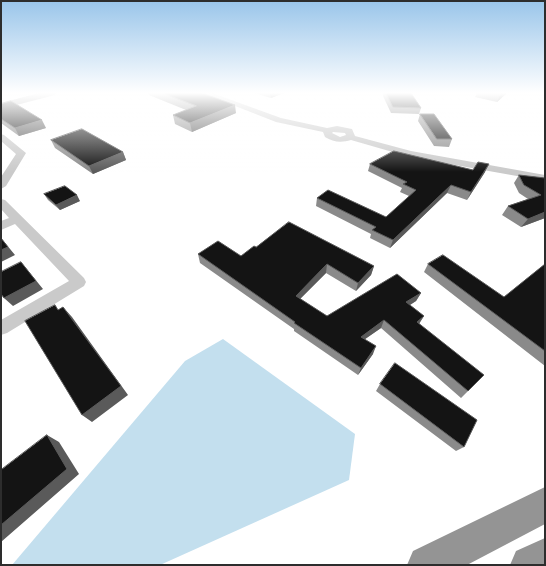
<!DOCTYPE html>
<style>
body{margin:0}
#map{position:relative;width:546px;height:566px;overflow:hidden;background:#fff;font-family:"Space Grotesk",sans-serif}
canvas{display:block}
.frame{position:absolute;inset:0;border:2px solid #2d2d2d;pointer-events:none}
</style>
<div id="map">
<canvas width="546" height="566"></canvas>
<div class="frame"></div>
</div>
<script>
const context = document.querySelector('canvas').getContext('2d');
context.lineJoin = 'round';
function fillPath(path, color) {
  context.fillStyle = color;
  context.fill(path, 'evenodd');
}
function stroke(path, color, width, dash) {
  context.strokeStyle = color;
  context.lineWidth = width;
  context.lineCap = dash ? 'butt' : 'round';
  context.setLineDash(dash || []);
  context.stroke(path);
}
fillPath(new Path2D(`
 M223,339L355,434L349,480L160,565H12L185,361Z`), '#c3dfee');
fillPath(new Path2D(`
 M202,93H212L281,118L327,128L337,126L352,129L355,136L411,151L545,175V181L410,157L351,140C341,143 333,142 325,137L323,132L276,122ZM333,132L345,133L346,135L340,137L332,133Z
 M1,134L4,135L26,153L6,186L1,189V177L16,154L1,141Z
 M1,199L5,200L84,278L86,282L84,286L7,333L1,335V320L69,281L15,224L1,230V221L9,218L1,209Z`), '#cacaca');
fillPath(new Path2D(`
 M39,93H56L55,95L1,109V103Z`), '#a5a5a5');
fillPath(new Path2D(`
 M545,487V524L467,565H407L413,551Z
 M545,538V565H510L516,551Z`), '#949494');
fillPath(new Path2D(`
 M148,93H202L236,113L192,132L175,124L173,115L186,110L149,95Z
 M254,93H284L271,98Z
 M383,93H411L421,108L419,114L391,113L383,96Z
 M477,93H507L497,102L475,97Z
 M1,104L46,128L19,136L1,123Z
 M420,114L452,139L449,147L434,146L418,121Z
 M51,140L123,152L126,160L93,174L55,148Z
 M370,164L473,170L485,172L467,200L447,193L390,248L370,238L371,234L316,206L317,198L386,217L409,196L400,192L402,188L368,171Z
 M519,175L545,178V218L521,227L502,215L508,206L528,199L519,193L514,183Z
 M44,194L80,201L60,210L48,200Z
 M256,247L374,266L371,275L356,291L326,273L300,299L327,316L421,293L416,301L410,305L424,316L419,323L468,391L461,398L381,328L365,339L373,354L358,375L294,331V329L200,263L198,254L241,256Z
 M428,264L504,297L545,264V366L424,272Z
 M380,384L464,447L456,451L376,391Z`), '#8a8a8a');
fillPath(new Path2D(`
 M270,93H284L271,98Z
 M501,93H507L497,102Z
 M235,105L236,113L192,132L190,123Z
 M42,120L46,128L19,136L15,128Z
 M123,152L126,160L93,174L89,166Z
 M489,164L485,172L467,200L471,192Z
 M451,185L447,193L390,248L393,240Z
 M77,195L80,201L60,210L56,205Z
 M545,212V218L521,227L528,219Z
 M1,238L15,255L1,262Z
 M21,262L43,289L13,306L4,298Z
 M327,264L326,273L295,304L296,296Z
 M374,266L371,275L356,291L358,283Z
 M421,293L416,301L402,310L406,302Z
 M63,307L72,317L128,395L92,422L82,415Z
 M424,316L419,324L417,322Z
 M384,320L381,328L358,344L361,337Z
 M376,346L373,354L358,375L361,368Z
 M47,435L59,442L79,474L1,542V525Z`), '#5a5a5a');
const building = new Path2D(`
 M162,93H202L235,105L190,123L173,115L196,106Z
 M386,93H411L421,108L393,107Z
 M11,101L42,120L15,128L1,119V104Z
 M420,114H434L452,139H437Z
 M82,129L123,152L89,166L51,140Z
 M394,151L473,170L478,162L489,164L471,192L451,185L393,240L372,230L376,227L317,198L328,190L386,217L416,190L403,184L407,182L370,164Z
 M519,175L545,178V212L528,219L508,206L541,195L524,185Z
 M65,186L77,195L56,205L44,194Z
 M289,222L374,266L358,283L327,264L296,296L327,316L397,274L421,293L406,302L424,316L417,322L484,375L468,391L384,320L361,337L376,346L361,368L294,323L295,322L198,254L218,241L241,256L254,246L256,247Z
 M1,238L8,247L1,250Z
 M443,255L504,297L545,264V351L428,264Z
 M21,262L36,281L4,298L1,294V272Z
 M55,305L58,310L63,307L121,386L82,415L25,321Z
 M395,363L477,420L464,447L380,384Z
 M47,435L67,469L1,525V470Z`);
fillPath(building, '#141414');
stroke(building, '#5a5a5a', 1);
const sky = context.createLinearGradient(0, 0, 0, 172);
sky.addColorStop(0, '#99c5ea');
sky.addColorStop(0.54, '#fff');
sky.addColorStop(1, '#ffffff00');
context.fillStyle = sky;
context.fillRect(0, 0, 546, 172);
</script>
